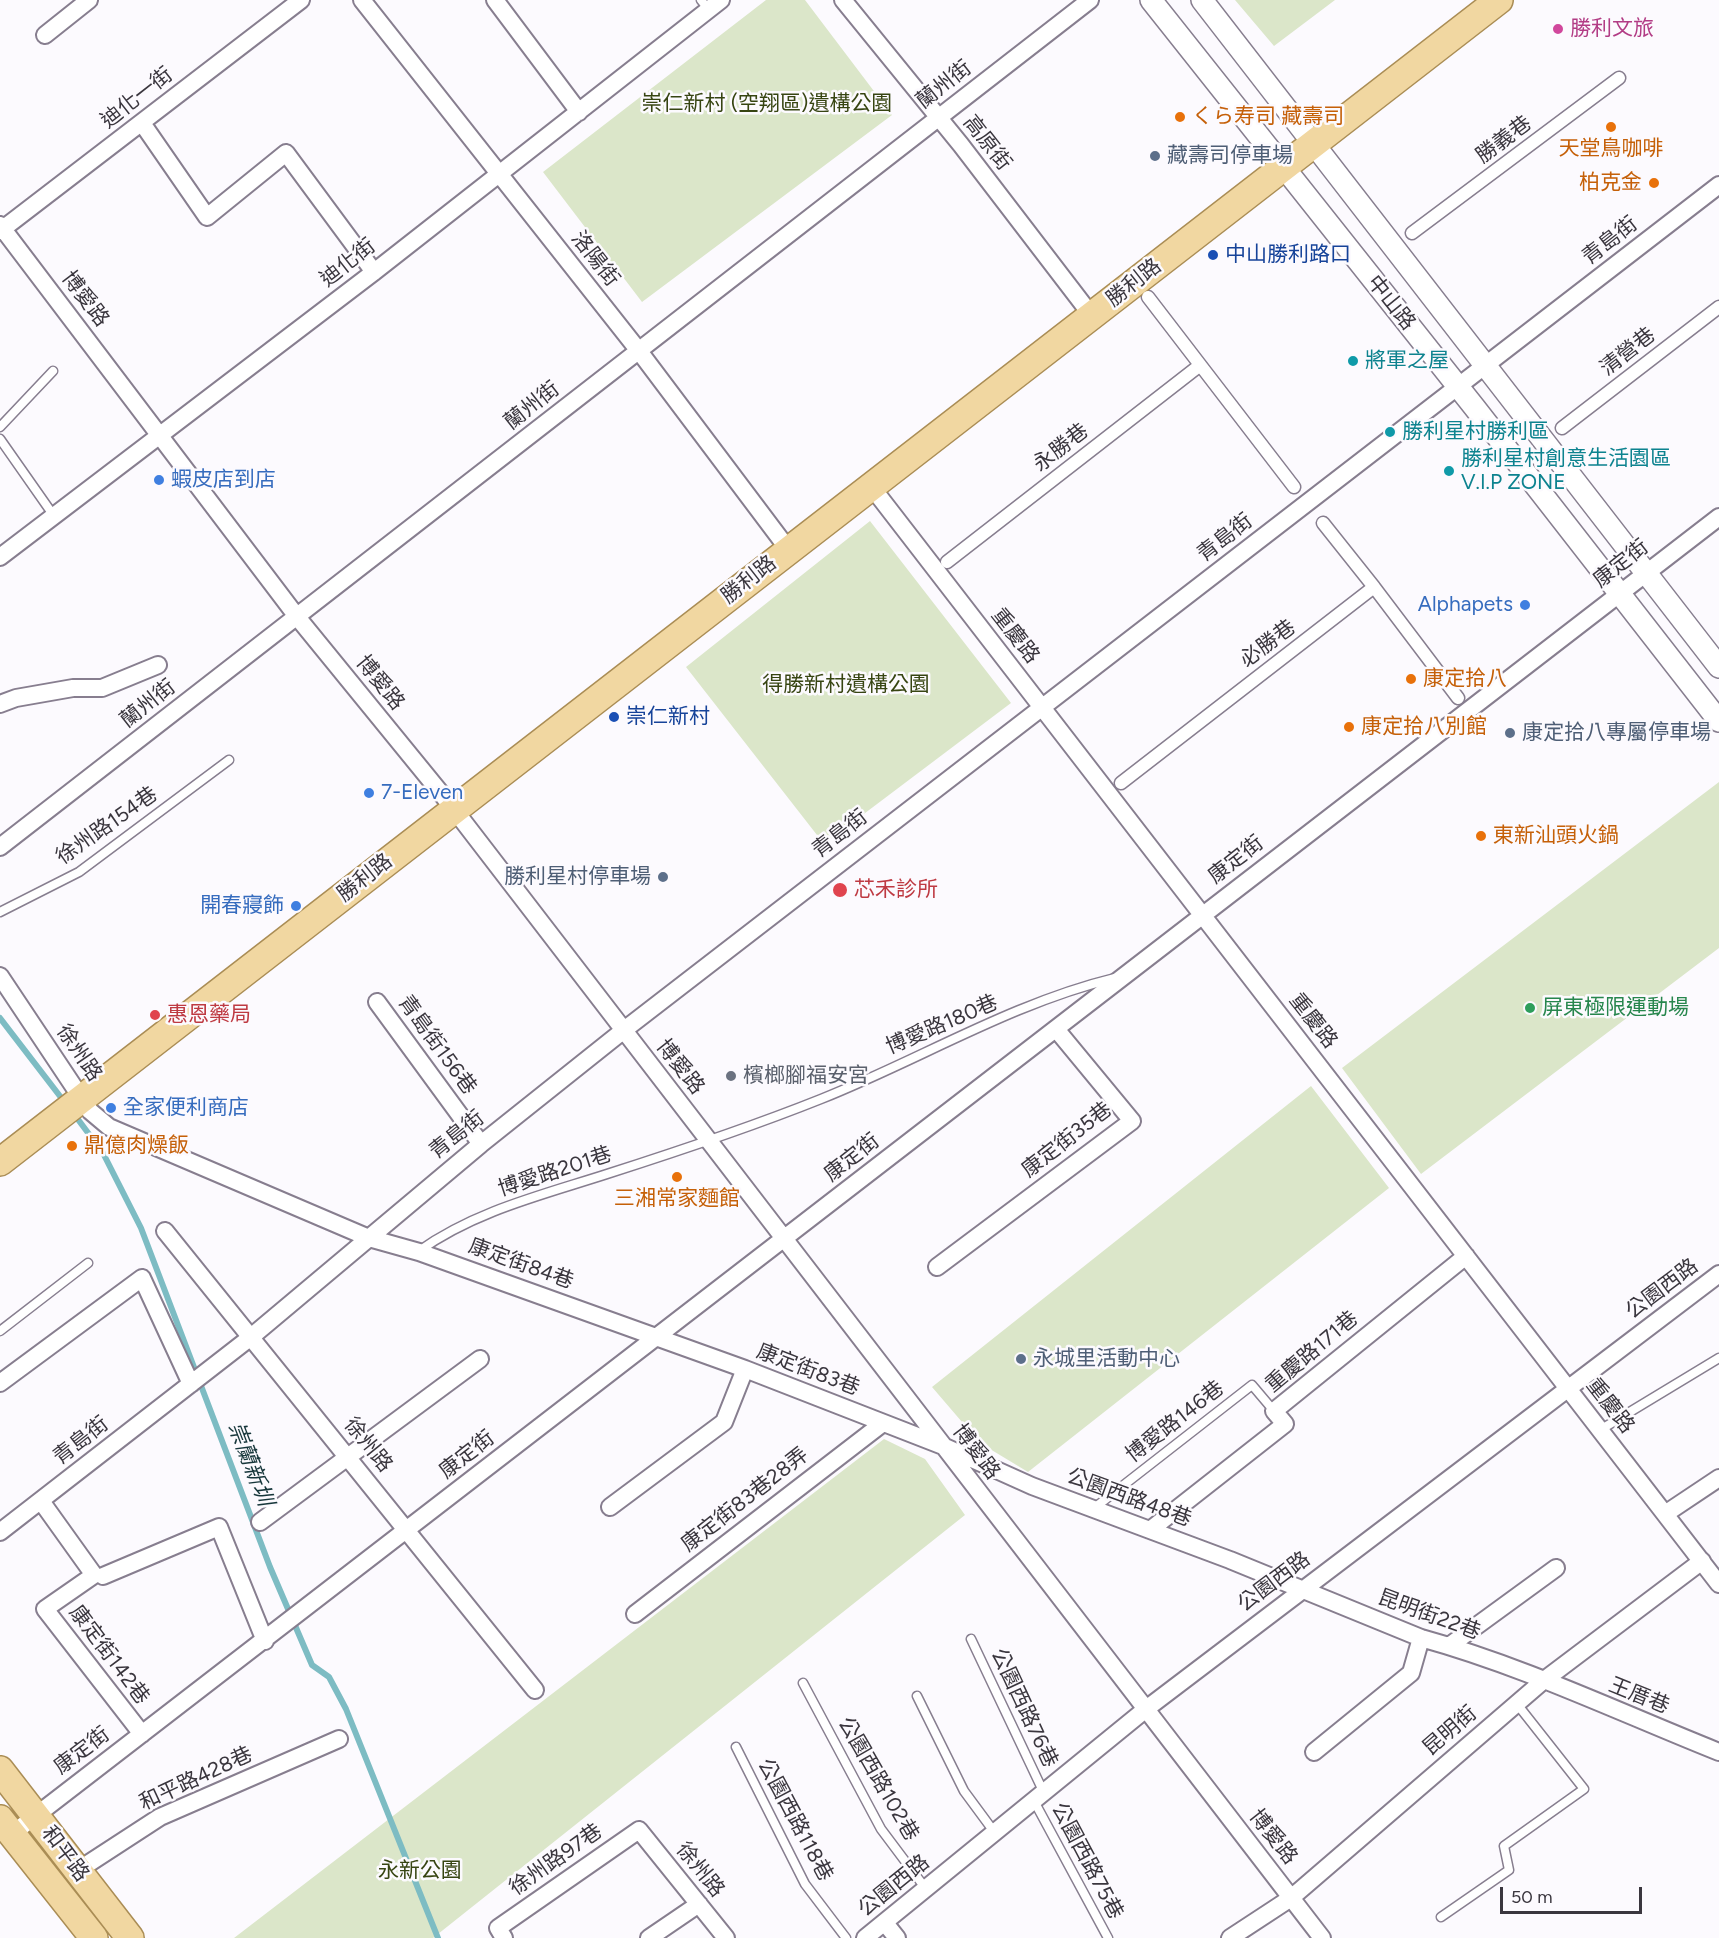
<!DOCTYPE html>
<meta charset="utf-8">
<style>
body{margin:0}
#map{position:relative;width:1719px;height:1938px;overflow:hidden;background:#fcfafe;font-family:Figtree,sans-serif}
canvas{display:block}
.scale{position:absolute;left:1500px;top:1887px;width:142px;height:27px;box-sizing:border-box;border:3px solid #3a363e;border-top:0;padding-left:8px;font-size:18px;line-height:21px;white-space:nowrap;color:#3a363e;-webkit-text-stroke:4px #fcfafe;paint-order:stroke}
</style>
<div id="map">
<canvas width="1719" height="1938"></canvas>
<div class="scale">50 m</div>
</div>
<script>
const context = document.querySelector('canvas').getContext('2d');
context.lineJoin = 'round';
function fillPath(path, color) {
  context.fillStyle = color;
  context.fill(path, 'evenodd');
}
function stroke(path, color, width, dash) {
  context.strokeStyle = color;
  context.lineWidth = width;
  context.lineCap = dash ? 'butt' : 'round';
  context.setLineDash(dash || []);
  context.stroke(path);
}
function write(font, color, halo, rows, align = 'center') {
  context.font = font + ' Figtree,"Noto Sans TC","Noto Sans JP",sans-serif';
  context.lineWidth = 5;
  context.setLineDash([]);
  context.textBaseline = 'middle';
  context.strokeStyle = halo;
  context.fillStyle = color;
  for (const [text, x, y, turn = 0] of rows) {
    context.save();
    context.translate(x, y);
    context.rotate((+turn || 0) * Math.PI / 180);
    context.textAlign = isNaN(turn) ? turn : align;
    if (halo) context.strokeText(text, 0, 0);
    context.fillText(text, 0, 0);
    context.restore();
  }
}
fillPath(new Path2D(`
 M766,0H805L892,115L642,302L543,172Z
 M1235,0H1335L1274,46Z
 M870,521L1011,703L824,844L686,667Z
 M1719,782V948L1421,1174L1342,1068Z
 M1311,1086L1389,1188L1028,1472L980,1443L932,1387Z
 M884,1439L925,1459L965,1515L433,1938H234Z`), '#dbe6c9');
stroke(new Path2D(`
 M0,1018L66,1104
 M74,1114L103,1153L141,1228L270,1567L312,1665L329,1677L346,1709L438,1938`), '#7dbcc3', 6);
const service = new Path2D(`
 M701,0L709,10
 M0,427L53,371
 M0,439L54,516
 M0,912L79,872L229,760
 M419,1251C475,1211 542,1195 607,1174C679,1151 751,1127 821,1099C919,1060 1012,1003 1115,978
 M0,1331L88,1263
 M1600,1430L1719,1358
 M1093,1509L1252,1385L1274,1411
 M971,1639L1044,1793
 M803,1683L881,1829L926,1889
 M917,1696L964,1791L995,1833
 M736,1747L805,1884L846,1938
 M1034,1801L1108,1938
 M1441,1917L1509,1870L1504,1846L1584,1789L1517,1704`);
const pedestrian = new Path2D(`
 M1412,233L1619,78
 M1148,297L1294,487
 M1562,428L1719,307
 M947,562L1199,366
 M1374,587L1458,698
 M1121,783L1374,587L1323,523`);
const minor = new Path2D(`
 M362,0L639,351L788,549
 M495,0L579,112
 M843,0L961,145L1092,316
 M45,35L89,0
 M142,123L207,217L286,153L374,272
 M0,225L298,618L453,808L1322,1938
 M0,231L301,0
 M871,486L1719,1584
 M0,557L374,272L721,0
 M0,704L16,698L73,688H102L158,665
 M0,847L1090,0
 M0,976L90,1111L109,1127L369,1238L419,1252L745,1369L943,1446L1032,1486L1230,1560L1421,1638C1523,1666 1621,1713 1719,1752
 M377,1002L481,1144
 M165,1231L535,1690
 M937,1267L1132,1121L1056,1029
 M0,1383L142,1278L191,1384
 M41,1501L94,1575L45,1609L142,1734
 M610,1507L724,1422L745,1369
 M1665,1514L1719,1478
 M260,1522L480,1359
 M1150,1530L1285,1424L1274,1411L1466,1256
 M0,1532L251,1337L481,1144L624,1030L1719,185
 M103,1576L219,1527L265,1641
 M635,1614L883,1423
 M1449,1646L1556,1568
 M1314,1752L1411,1673L1421,1638
 M12,1834L1719,517
 M77,1871L160,1817L339,1739
 M885,1923L897,1938
 M504,1938L498,1928L639,1830L726,1938
 M649,1938L699,1904
 M865,1938L1146,1709L1719,1274
 M1230,1938L1291,1898L1543,1681L1702,1561`);
const tertiary = new Path2D(`
 M1151,0L1475,408L1719,721
 M1202,0L1719,667`);
const primary = new Path2D(`
 M0,1162L1499,0
 M0,1770L130,1938
 M0,1819L94,1938`);
stroke(service, '#877e8f', 11);
stroke(pedestrian, '#877e8f', 15);
stroke(minor, '#877e8f', 20);
stroke(tertiary, '#877e8f', 24);
stroke(primary, '#aa8d55', 30);
stroke(service, '#fff', 8);
stroke(pedestrian, '#fff', 12);
stroke(minor, '#fff', 16);
stroke(tertiary, '#fff', 21);
stroke(primary, '#f1d7a1', 27);
for (const [x, y, r, color] of [
 [1558,29,6,"#d1479c"],
 [1180,117,6,"#e8710a"],
 [1611,127,6,"#e8710a"],
 [1155,156,6,"#5c6f8a"],
 [1654,183,6,"#e8710a"],
 [1213,255,6,"#1a4fb4"],
 [1353,361,6,"#0f9aa8"],
 [1390,432,6,"#0f9aa8"],
 [1449,471,6,"#0f9aa8"],
 [159,480,6,"#3f7fe0"],
 [1525,605,6,"#3f7fe0"],
 [1411,679,6,"#e8710a"],
 [614,717,6,"#1a4fb4"],
 [1349,727,6,"#e8710a"],
 [1510,733,6,"#5c6f8a"],
 [369,793,6,"#3f7fe0"],
 [1481,836,6,"#e8710a"],
 [663,877,6,"#5c6f8a"],
 [840,890,8,"#e0444e"],
 [296,906,6,"#3f7fe0"],
 [1530,1008,6,"#2e9e5b"],
 [155,1015,6,"#e0444e"],
 [731,1076,6,"#6b7280"],
 [111,1108,6,"#3f7fe0"],
 [72,1146,6,"#e8710a"],
 [677,1177,6,"#e8710a"],
 [1021,1359,6,"#5c6f8a"]
]) {
  const dot = new Path2D();
  dot.arc(x, y, r, 0, 2 * Math.PI);
  context.fillStyle = color;
  context.fill(dot);
  stroke(dot, '#fcfafe', 2);
}
write('21px', '#b23c85', '#fcfafe', [
 ["勝利文旅",1570,29]
], 'left');
write('21px', '#3a363e', '#fcfafe', [
 ["蘭州街",944,85,-38],
 ["迪化一街",137,98,-38],
 ["勝義巷",1504,140,-37],
 ["高原街",987,143,52],
 ["青島街",1610,241,-38],
 ["洛陽街",595,259,52],
 ["迪化街",348,263,-38],
 ["勝利路",1134,283,-38],
 ["博愛路",85,299,53],
 ["中山路",1391,303,51],
 ["清營巷",1628,352,-38],
 ["蘭州街",532,406,-38],
 ["永勝巷",1061,448,-38],
 ["青島街",1225,538,-38],
 ["康定街",1621,564,-38],
 ["勝利路",749,580,-38],
 ["重慶路",1015,636,52],
 ["必勝巷",1268,644,-37],
 ["博愛路",380,683,51],
 ["蘭州街",148,704,-38],
 ["徐州路154巷",107,826,-35],
 ["青島街",840,834,-38],
 ["康定街",1236,860,-38],
 ["勝利路",365,878,-38],
 ["重慶路",1313,1021,52],
 ["博愛路180巷",942,1025,-23],
 ["青島街156巷",437,1045,54],
 ["徐州路",79,1053,56],
 ["博愛路",680,1067,52],
 ["青島街",457,1135,-39],
 ["康定街35巷",1067,1140,-38],
 ["康定街",852,1158,-38],
 ["博愛路201巷",555,1172,-18],
 ["康定街84巷",521,1264,20],
 ["公園西路",1662,1289,-37],
 ["重慶路171巷",1312,1352,-40],
 ["康定街83巷",808,1370,21],
 ["重慶路",1610,1406,52],
 ["博愛路146巷",1175,1422,-38],
 ["青島街",81,1441,-38],
 ["徐州路",368,1445,51],
 ["博愛路",976,1452,53],
 ["康定街",467,1455,-38],
 ["公園西路48巷",1129,1498,20],
 ["康定街83巷28弄",745,1500,-38],
 ["公園西路",1274,1582,-37],
 ["昆明街22巷",1429,1615,20],
 ["康定街142巷",109,1655,53],
 ["王厝巷",1639,1696,22],
 ["公園西路76巷",1024,1708,65],
 ["昆明街",1450,1731,-41],
 ["康定街",82,1751,-37],
 ["和平路428巷",196,1779,-25],
 ["公園西路102巷",878,1779,60],
 ["公園西路118巷",795,1820,62],
 ["博愛路",1273,1837,52],
 ["和平路",65,1854,53],
 ["徐州路97巷",556,1860,-35],
 ["公園西路75巷",1087,1861,62],
 ["徐州路",700,1870,51],
 ["公園西路",894,1886,-39]
]);
write('21px', '#374512', '#fcfafe', [
 ["崇仁新村 (空翔區)遺構公園",767,104],
 ["得勝新村遺構公園",846,685],
 ["永新公園",420,1871]
]);
write('21px', '#c56008', '#fcfafe', [
 ["くら寿司 藏壽司",1192,117],
 ["天堂鳥咖啡",1611,149,"center"],
 ["柏克金",1642,183,"right"],
 ["康定拾八",1423,679],
 ["康定拾八別館",1361,727],
 ["東新汕頭火鍋",1493,836],
 ["鼎億肉燥飯",84,1146],
 ["三湘常家麵館",677,1199,"center"]
], 'left');
write('21px', '#4e5e75', '#fcfafe', [
 ["藏壽司停車場",1167,156],
 ["康定拾八專屬停車場",1522,733],
 ["勝利星村停車場",651,877,"right"],
 ["永城里活動中心",1033,1359]
], 'left');
write('21px', '#164399', '#fcfafe', [
 ["中山勝利路口",1225,255],
 ["崇仁新村",626,717]
], 'left');
write('21px', '#0d838f', '#fcfafe', [
 ["將軍之屋",1365,361],
 ["勝利星村勝利區",1402,432],
 ["勝利星村創意生活園區",1461,459],
 ["V.I.P ZONE",1461,483]
], 'left');
write('21px', '#366cbe', '#fcfafe', [
 ["蝦皮店到店",171,480],
 ["Alphapets",1513,605,"right"],
 ["7-Eleven",381,793],
 ["開春寢飾",284,906,"right"],
 ["全家便利商店",123,1108]
], 'left');
write('21px', '#be3a42', '#fcfafe', [
 ["芯禾診所",854,890],
 ["惠恩藥局",167,1015]
], 'left');
write('21px', '#27864d', '#fcfafe', [
 ["屏東極限運動場",1542,1008]
], 'left');
write('21px', '#5b616d', '#fcfafe', [
 ["檳榔腳福安宮",743,1076]
], 'left');
write('italic 22px', '#16363a', '#fcfafe', [
 ["崇蘭新圳",250,1464,69]
]);
</script>
